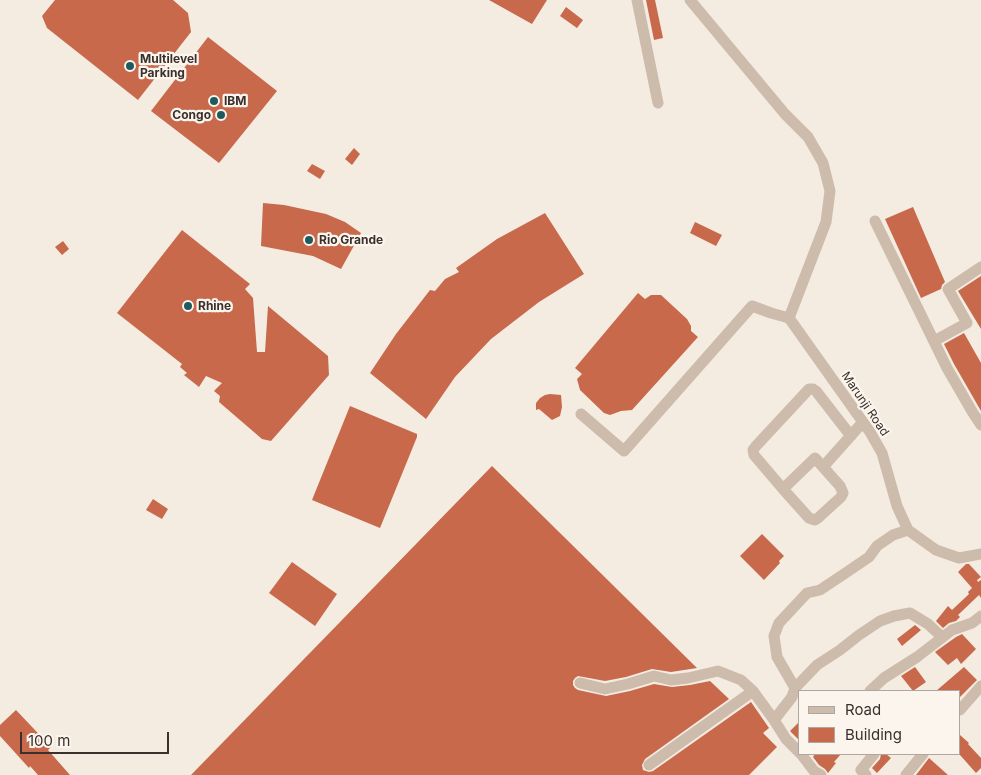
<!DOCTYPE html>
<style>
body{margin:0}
#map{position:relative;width:981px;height:775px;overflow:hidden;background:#f4ebe1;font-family:Inter,sans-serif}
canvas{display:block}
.legend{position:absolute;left:798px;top:690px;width:162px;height:65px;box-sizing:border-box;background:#fbf5ee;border:1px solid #aea6a0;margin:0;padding:6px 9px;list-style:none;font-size:15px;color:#3b302b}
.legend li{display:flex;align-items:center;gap:10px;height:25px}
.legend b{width:25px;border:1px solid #aea6a0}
.scale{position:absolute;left:20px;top:732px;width:149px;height:22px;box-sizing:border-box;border:2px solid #3b302b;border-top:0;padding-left:6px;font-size:15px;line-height:18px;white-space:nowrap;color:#3b302b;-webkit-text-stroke:4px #fbf5ee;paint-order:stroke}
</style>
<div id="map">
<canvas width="981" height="775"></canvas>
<ul class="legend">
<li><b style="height:6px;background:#cdbbac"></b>Road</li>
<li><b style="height:14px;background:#c8694b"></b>Building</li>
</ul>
<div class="scale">100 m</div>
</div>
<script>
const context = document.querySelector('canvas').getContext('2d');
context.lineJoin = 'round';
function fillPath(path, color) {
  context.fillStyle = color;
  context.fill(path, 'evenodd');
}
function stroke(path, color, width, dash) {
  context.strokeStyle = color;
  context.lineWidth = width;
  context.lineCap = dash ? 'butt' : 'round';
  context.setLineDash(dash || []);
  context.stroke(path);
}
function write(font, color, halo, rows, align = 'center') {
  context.font = font + ' Inter,sans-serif';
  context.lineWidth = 4.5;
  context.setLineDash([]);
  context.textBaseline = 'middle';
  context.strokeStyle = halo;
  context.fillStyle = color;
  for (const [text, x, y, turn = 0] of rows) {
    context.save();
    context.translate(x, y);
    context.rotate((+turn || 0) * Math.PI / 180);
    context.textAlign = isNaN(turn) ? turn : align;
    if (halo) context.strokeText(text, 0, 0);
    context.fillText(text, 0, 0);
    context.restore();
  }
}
fillPath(new Path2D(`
 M55,0H173L188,13L191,32L138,100L47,28L42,16Z
 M489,0H547L532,24Z
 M646,0H655L663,38L654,40Z
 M566,7L583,20L577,28L560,16Z
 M208,37L277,91L219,163L151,111Z
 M354,148L360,154L352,165L345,159Z
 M312,164L325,171L320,179L307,171Z
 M263,203L284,205L326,214L345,222L361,233L341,269L313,256L261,246Z
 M913,207L945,282L942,285L941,289L921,298L885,219Z
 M545,213L584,274L539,302L491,339L455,377L426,419L370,373L396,334L430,290L435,291L445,279L459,272L456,268L497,239Z
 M695,222L722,235L716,246L690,233Z
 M182,230L250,284L245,289L253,298L257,352H265L268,306L328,356L329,375L271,441L262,439L219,402L220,396L214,391L222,383L206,376L199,387L184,375L187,373L180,367L182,364L117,313Z
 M63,241L69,249L62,255L55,247Z
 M981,276V329L958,291Z
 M638,293L645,299L651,295H661L687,319L691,326V331L698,337L632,410L621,411L610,415L604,413L580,390L577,379L582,374L575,368Z
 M964,333L981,363V411L954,364L944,344Z
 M550,394L561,395L562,407L560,416L552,420L539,409L536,410V403L540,398L545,395Z
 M350,406L417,434V437L380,528L312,500Z
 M492,466L697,668L671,672L652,669L626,677L605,681L578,676L575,678L573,681V685L575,688L578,690L606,696L630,691L654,684L672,687L690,685L710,681L729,699L645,759L642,765L643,770L649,772L653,771L751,702L769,728L763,733L777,747L749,775H191Z
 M153,499L168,509L162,519L146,510Z
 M762,534L784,556L779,561L780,563L764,580L740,556Z
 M292,562L337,594L315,626L269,593Z
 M966,564H969L981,577L977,580L978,582L981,580V598L979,595L958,615L960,617L956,621L949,623L943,628L936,621L948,606L952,610L969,594L968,592L972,588L958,572Z
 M915,625L921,630L902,646L897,639Z
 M962,634L976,649L961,664L957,658L948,665L935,652L956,637Z
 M915,667L926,682L913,691L901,676Z
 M964,667L977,680L960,697V691H936Z
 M16,710L51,747L48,750L70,775H38L30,766L29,768L0,736V725Z
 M800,721V741L790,731Z
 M960,735L969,743L968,744L981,758V768L976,773L960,755Z
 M815,754H841L834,762L836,763L828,773L825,769L819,765L813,757Z
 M881,754H886L891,758L877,773L872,768L880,759Z
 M929,758L948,775H916Z`), '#c8694b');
stroke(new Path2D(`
 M637,0L658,103
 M690,0L785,114L808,137L823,163L830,191L826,222L789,318
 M875,221L947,368L973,413L981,425
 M934,341L967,323L948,289L981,267
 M581,414L624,451L752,306L771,313L789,318L870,432L882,453L897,506L908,530L936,550L959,558L981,554
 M851,436L816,391L813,389H809L756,446L753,450L754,455L783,489L815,458L823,467L863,422
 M783,489L809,518L815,520L818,518L841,497L843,493L840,486L823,467
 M580,683L605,689L628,684L654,676L671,680L688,678L718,671L741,680L753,691L774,720L792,697L795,688L777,657L774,636L779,623L807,593L820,590L847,572L869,557L877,546L893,535L908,530
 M795,688L817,665L840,650L859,635L880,621L894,616L910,613L928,624L942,637
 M870,691L884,678L917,657L952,630L972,623L981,616
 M960,710L981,686
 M774,720L786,739L800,753
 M801,754L814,771L821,775
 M649,765L753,691
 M866,775L861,770L874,754
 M906,775L923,754`), '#cdbbac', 11);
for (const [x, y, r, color] of [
 [130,66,5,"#1f5a5e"],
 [214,101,5,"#1f5a5e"],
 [221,115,5,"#1f5a5e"],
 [309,240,5,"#1f5a5e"],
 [188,306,5,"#1f5a5e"]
]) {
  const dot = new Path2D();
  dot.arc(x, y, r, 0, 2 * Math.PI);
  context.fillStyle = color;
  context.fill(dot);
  stroke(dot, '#fbf5ee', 2);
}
write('bold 12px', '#3b302b', '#fbf5ee', [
 ["Multilevel",140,59],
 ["Parking",140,73],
 ["IBM",224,101],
 ["Congo",211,115,"right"],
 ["Rio Grande",319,240],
 ["Rhine",198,306]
], 'left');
write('12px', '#3b302b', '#fbf5ee', [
 ["Marunji Road",865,404,56]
]);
</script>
